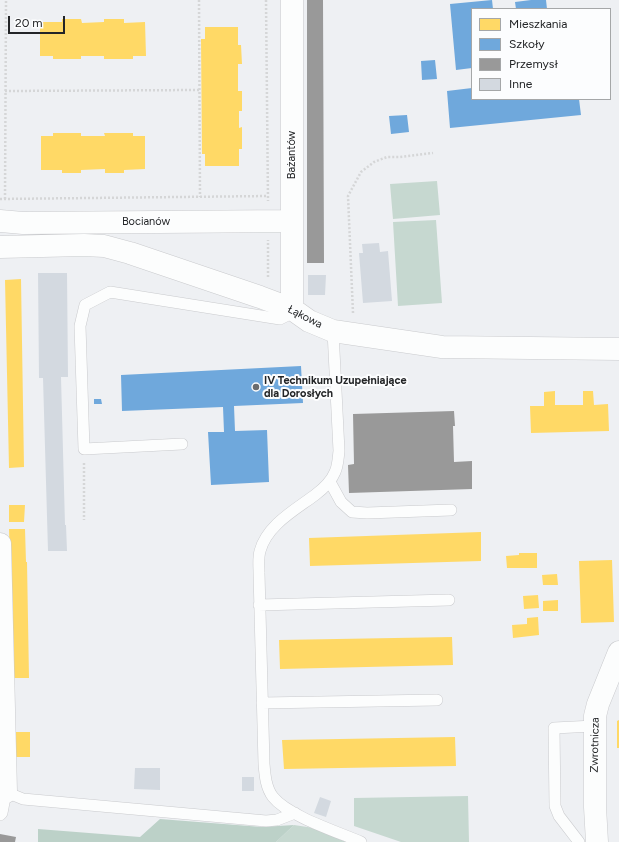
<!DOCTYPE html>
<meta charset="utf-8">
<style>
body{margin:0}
#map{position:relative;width:619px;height:842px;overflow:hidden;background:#eef0f3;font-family:Figtree,sans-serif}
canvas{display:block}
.legend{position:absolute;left:471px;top:8px;width:140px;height:92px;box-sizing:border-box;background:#fcfdfe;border:1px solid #a5a7a8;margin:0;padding:5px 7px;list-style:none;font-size:12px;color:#232527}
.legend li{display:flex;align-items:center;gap:8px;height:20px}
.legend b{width:20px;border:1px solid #a5a7a8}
.scale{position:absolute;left:8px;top:16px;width:57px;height:18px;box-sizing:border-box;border:2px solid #232527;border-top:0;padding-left:5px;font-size:12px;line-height:14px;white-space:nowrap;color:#232527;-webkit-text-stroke:3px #fcfdfe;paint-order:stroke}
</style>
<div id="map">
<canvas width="619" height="842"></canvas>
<ul class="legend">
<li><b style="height:11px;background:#ffd966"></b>Mieszkania</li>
<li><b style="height:11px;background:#6fa8dc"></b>Szkoły</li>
<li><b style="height:11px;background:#999"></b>Przemysł</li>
<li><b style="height:11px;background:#d3d9e0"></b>Inne</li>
</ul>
<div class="scale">20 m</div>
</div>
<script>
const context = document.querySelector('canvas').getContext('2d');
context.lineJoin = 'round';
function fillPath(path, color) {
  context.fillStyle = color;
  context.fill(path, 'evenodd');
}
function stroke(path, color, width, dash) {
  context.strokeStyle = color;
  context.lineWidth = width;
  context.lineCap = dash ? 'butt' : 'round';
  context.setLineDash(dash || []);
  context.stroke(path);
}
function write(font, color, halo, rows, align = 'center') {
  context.font = font + ' Figtree,sans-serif';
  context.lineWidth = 4;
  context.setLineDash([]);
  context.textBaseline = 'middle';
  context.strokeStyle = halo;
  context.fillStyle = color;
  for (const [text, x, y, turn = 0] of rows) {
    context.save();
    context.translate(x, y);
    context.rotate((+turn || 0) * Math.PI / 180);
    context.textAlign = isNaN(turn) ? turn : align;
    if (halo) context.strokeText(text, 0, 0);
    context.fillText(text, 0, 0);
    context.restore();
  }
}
fillPath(new Path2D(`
 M437,181L440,215L393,219L390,184Z
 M436,220L442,303L398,306L393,222Z
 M468,796L469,842H401L354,826V798Z
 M294,825L314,828L346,842H276Z`), '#c6d8d0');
fillPath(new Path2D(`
 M160,819L262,827L294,825L276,842H38V829L140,837Z`), '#bcd1c8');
fillPath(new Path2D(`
 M62,19H81L82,23L104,22V19H124V23L145,22L146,56H133V59H104V56H81V59H53V56H40V22H62Z
 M205,27H238V45H241L242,64H238V91H242V111H239V128L242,127V149H239V166H205V154H202L201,39H205Z
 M53,133H81V136H105L104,133H133V136H145V169L124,170V173H105V169L81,170V173H62V170H41V136H53Z
 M21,279L24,467L9,468L5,280Z
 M555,391V405H583V391H593L594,405L608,404L609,431L531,433L530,406H544V392Z
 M9,505H25L24,522H9Z
 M9,529H25L26,562H27L29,678H14L11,562H10Z
 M481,532V561L310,566L309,538Z
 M519,553H537V568H507L506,556L519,555Z
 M612,560L614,622L581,623L579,561Z
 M557,574L558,585H543L542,575Z
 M538,595L539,608L524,609L523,596Z
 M558,600V611H543V601Z
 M538,617L539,635L513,638L512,625L527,624V618Z
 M452,637L453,665L280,669L279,640Z
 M619,720V748H617V721Z
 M15,732H30V757H15Z
 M455,737L456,766L284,769L282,740Z`), '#ffd966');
fillPath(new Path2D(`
 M492,0L493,9H472V68L456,70L450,4Z
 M531,0H546L547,9H516L515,2Z
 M435,60L437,79L422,80L421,61Z
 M472,88V99H579L581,115L450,128L447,91Z
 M407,115L409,132L391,134L389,116Z
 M301,366L303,403L234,406L235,431L267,430L269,482L211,485L208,432H224L223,407L122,411L121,375Z
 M94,399H101L102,404H94Z`), '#6fa8dc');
fillPath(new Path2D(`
 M307,0H323L324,263H307Z
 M454,411L455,426H453L454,462L472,461V489L349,493L348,465L354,464L353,414Z
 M0,834L16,837L15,842H0Z`), '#999');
fillPath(new Path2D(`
 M379,243L380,252L388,251L392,301L363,303L359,253H363L362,244Z
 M38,273H67L68,377H61L65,525H66L67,551H48L43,378H39Z
 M308,275H326L325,295H308Z
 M135,768H160V790L134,789Z
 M242,777H254V791H242Z
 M320,797L331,801L326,817L314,813Z`), '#d3d9e0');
const lane = new Path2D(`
 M333,331L339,451C338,459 338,466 335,472C331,482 323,489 315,495C295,510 267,525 260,551C258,558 259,565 259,573L264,764C265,776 266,788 273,797C288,816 338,832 361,842
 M182,444L84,449L80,326L85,305L110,292L280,319L288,315L292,309
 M330,482L341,502L352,512L367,513L451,510
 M259,605L449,600
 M262,703L437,700
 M0,815L2,813L6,792L23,799L266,821L277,820L295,813
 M579,842L559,816L555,806L554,728L594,726`);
const street = new Path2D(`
 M0,221L23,223L292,221
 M0,247L84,245L104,246L130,253L260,297L292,309L309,321L333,331L442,347L619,349
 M292,309V0
 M0,544L6,792
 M597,842L595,807V716L598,704L619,652`);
stroke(lane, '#c9cacd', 12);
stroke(street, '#c9cacd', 23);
stroke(new Path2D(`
 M199,0L200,197
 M266,0L268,201
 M5,91L199,90
 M0,199L268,196
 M5,199L6,0
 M268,277V240
 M353,313L348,196L361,172L374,162L387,157H400L433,153
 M84,463V520`), '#d5d6d7', 2.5, [2, 2]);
stroke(lane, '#fcfdfd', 11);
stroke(street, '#fcfdfd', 22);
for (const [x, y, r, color] of [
 [256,387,4,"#6a6c6e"]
]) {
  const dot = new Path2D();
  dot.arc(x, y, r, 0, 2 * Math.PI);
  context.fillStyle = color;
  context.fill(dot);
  stroke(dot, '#fcfdfe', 1.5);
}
write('11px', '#232527', '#fcfdfe', [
 ["Bażantów",292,155,-90],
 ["Bocianów",146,222],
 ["Łąkowa",305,317,27],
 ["Zwrotnicza",595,745,-89]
]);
write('bold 11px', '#232527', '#fcfdfe', [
 ["IV Technikum Uzupełniające",264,381],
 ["dla Dorosłych",264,394]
], 'left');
</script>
